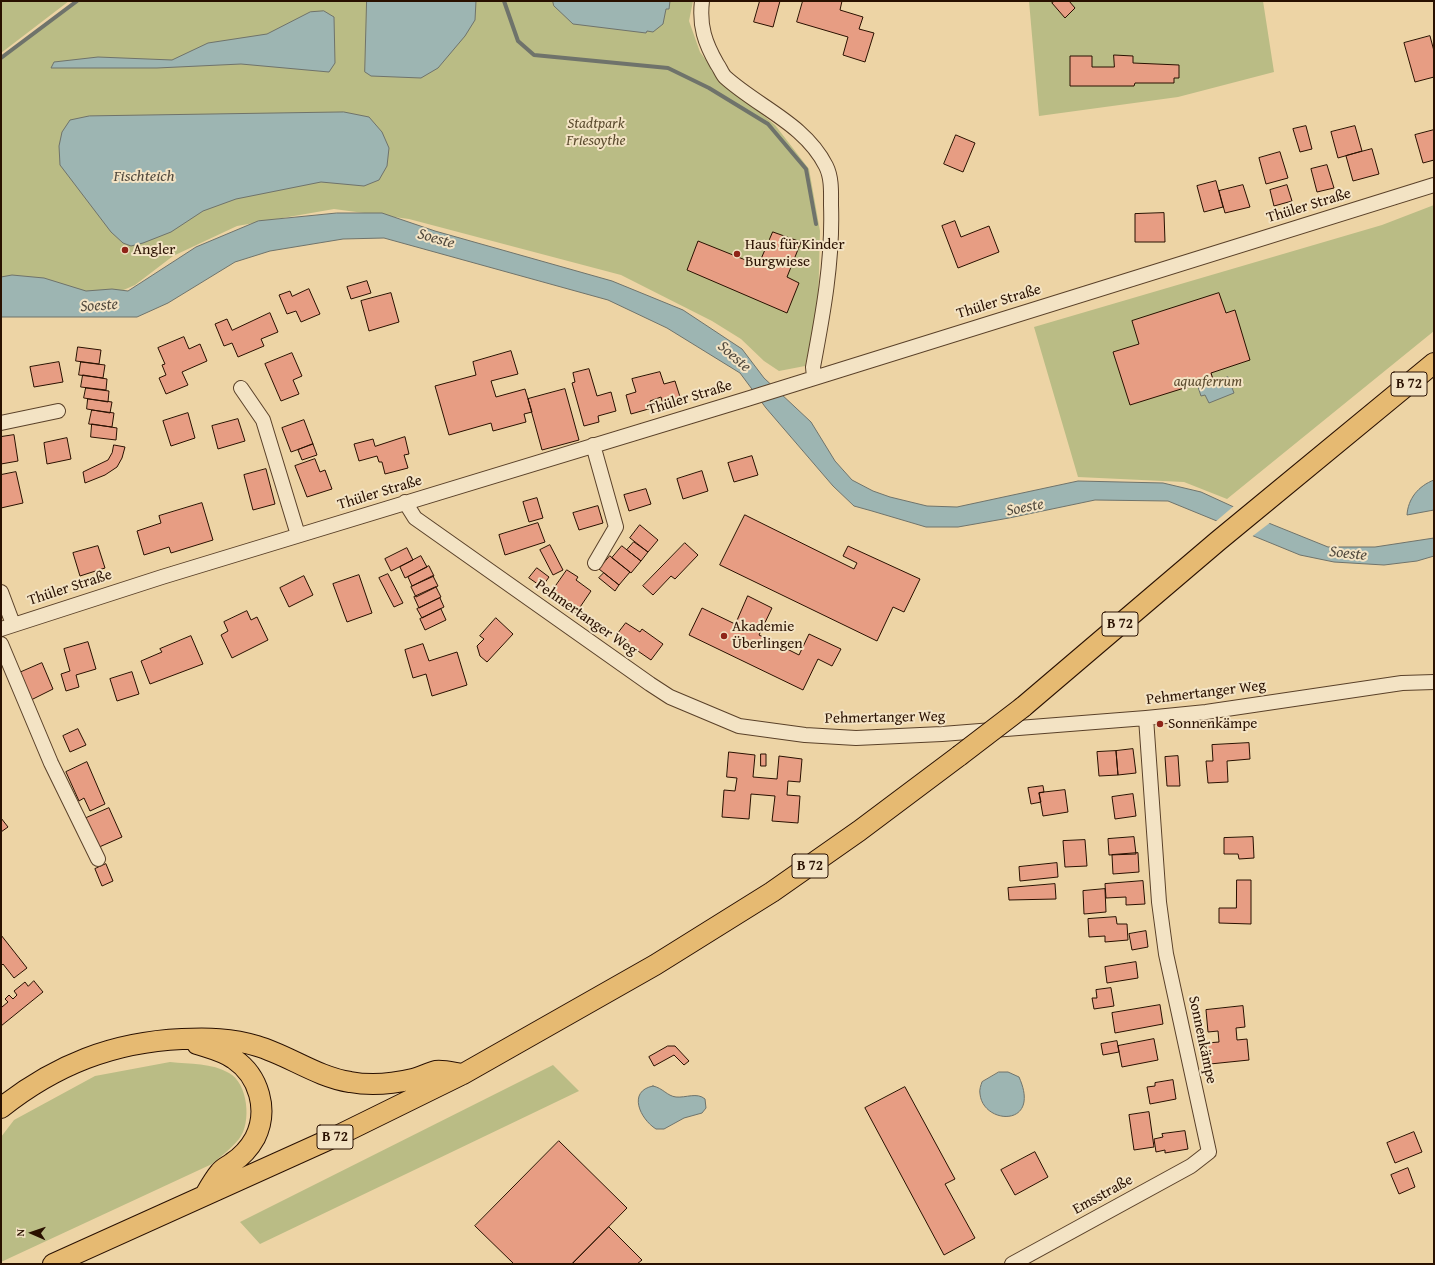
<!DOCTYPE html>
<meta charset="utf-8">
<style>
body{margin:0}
#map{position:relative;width:1435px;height:1265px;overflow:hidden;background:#edd4a5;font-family:"Gentium Book Plus",serif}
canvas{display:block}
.frame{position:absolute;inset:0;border:2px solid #291000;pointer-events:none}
.north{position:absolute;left:12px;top:1213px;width:40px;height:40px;-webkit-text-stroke:3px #f3e3c4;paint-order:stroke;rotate:272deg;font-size:11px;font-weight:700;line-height:16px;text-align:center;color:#291000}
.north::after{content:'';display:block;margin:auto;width:14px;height:18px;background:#291000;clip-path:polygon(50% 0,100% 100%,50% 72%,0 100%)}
</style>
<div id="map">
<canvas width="1435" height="1265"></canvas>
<div class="frame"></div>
<div class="north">N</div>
</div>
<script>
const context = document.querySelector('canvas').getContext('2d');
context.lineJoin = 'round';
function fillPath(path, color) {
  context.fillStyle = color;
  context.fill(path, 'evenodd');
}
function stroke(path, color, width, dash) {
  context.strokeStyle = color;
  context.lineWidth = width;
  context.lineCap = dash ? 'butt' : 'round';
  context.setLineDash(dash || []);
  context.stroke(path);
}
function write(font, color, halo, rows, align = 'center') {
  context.font = font + ' "Gentium Book Plus",serif';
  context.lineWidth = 4;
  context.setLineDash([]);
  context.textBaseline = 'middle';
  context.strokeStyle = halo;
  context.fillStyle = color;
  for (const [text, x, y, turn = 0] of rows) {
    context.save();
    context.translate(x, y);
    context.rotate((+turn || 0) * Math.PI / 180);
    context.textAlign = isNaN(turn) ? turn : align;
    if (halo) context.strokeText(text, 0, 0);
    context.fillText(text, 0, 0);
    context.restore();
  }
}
fillPath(new Path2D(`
 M1,1H69L1,53Z
 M77,1H693L689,21L700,52L722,82L775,125L809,169L820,231L818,308L805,366L779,371L764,361L741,339L712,321L621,275L409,219L334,209L237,226L173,256L135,285L105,298L1,285V58Z
 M1029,1H1263L1274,72L1178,97L1039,116Z
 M1434,205V331L1227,499L1184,482L1078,477L1034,327L1382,225Z
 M170,1062C190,1064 212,1063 229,1073C248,1083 252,1123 239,1139C232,1148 221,1156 212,1164L1,1262V1137L14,1120L95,1076Z
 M553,1065L579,1091L260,1244L240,1222Z`), '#babc85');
const water = new Path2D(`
 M367,1H476L475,20L465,36L438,68L421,78L371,76L365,72Z
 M553,1H670L669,9H666L663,24L653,32L647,31L646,33L573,24L554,6Z
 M324,11L334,17L335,63L329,72L241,64L157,68H51L54,62L98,57L172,60L208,43L267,34L310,12Z
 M344,112L369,117L382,132L389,148L387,166L379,180L364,186L321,182L236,199L203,211L171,232L143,243L131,246L123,243L111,232L60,165L59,146L62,132L70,120L89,116Z
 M337,213H382L435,231L612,281L683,310L742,349L764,378L811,422L835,461L852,480L873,491L890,497L927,506L957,507L1078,481L1163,483L1201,492L1271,524L1328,547H1375L1434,538V556L1417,561L1384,565L1334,562L1300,555L1168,501L1095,500L1009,518L958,527H926L872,511L854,506L833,486L766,408L740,373L667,328L608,300L384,238L343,239L270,251L235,262L168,303L137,317H1V277L12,275L44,278L86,291L112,289L128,291L196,247L258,221Z
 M1228,377L1234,393L1209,403L1205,395L1201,396L1197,384L1202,382L1204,386Z
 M1434,480V510L1407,515C1408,499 1418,486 1434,480Z
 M999,1072H1008L1019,1077C1042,1128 983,1125 980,1094C979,1090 981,1085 982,1082Z
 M653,1086C663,1088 667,1096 676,1097C686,1098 697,1092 705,1099L706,1108L702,1113L684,1118L664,1129H656C640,1119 627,1091 653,1086Z`);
fillPath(water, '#9db5b2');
stroke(water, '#6f736b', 1);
fillPath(new Path2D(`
 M1235,505L1271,522L1250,538L1214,523Z`), '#edd4a5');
stroke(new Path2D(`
 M504,1L518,41L534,55L668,68L709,88L768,124L806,169L816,224
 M1,58L77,1`), '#6f736b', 4);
const building = new Path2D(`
 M760,1H780L773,27L754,22Z
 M803,1H842L840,10L863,17L859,29L874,33L865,62L843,55L848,37L797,22Z
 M1055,1H1069L1075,8L1065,18L1052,3Z
 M1430,36L1434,51V77L1415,82L1404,43Z
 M1114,55L1133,56V63L1179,65V78H1174V83H1135L1134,86H1070V56H1092V67H1114Z
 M1306,126L1312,149L1300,152L1293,129Z
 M1355,126L1362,151L1338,158L1331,132Z
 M1434,130V160L1423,163L1415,135Z
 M956,135L975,143L963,172L944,164Z
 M1372,149L1379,174L1353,181L1346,156Z
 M1280,152L1288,178L1266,184L1259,158Z
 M1327,165L1334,188L1317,192L1311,169Z
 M1216,181L1223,207L1204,212L1197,186Z
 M1243,185L1250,207L1225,213L1219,191Z
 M1287,185L1292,201L1274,206L1270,190Z
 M1164,213L1165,242H1135V214Z
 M955,221L961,237L989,226L999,252L958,268L942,226Z
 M773,232L801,242L787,277L799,283L787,313L687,270L698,241L758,265Z
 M367,281L371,293L351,299L347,287Z
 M309,289L320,314L301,322L296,311L287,314L279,295L290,291L292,296Z
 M391,293L399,322L369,331L361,301Z
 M1219,293L1226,313L1235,310L1250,360L1211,373L1213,379L1130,405L1113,352L1139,344L1132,321Z
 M270,313L278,332L261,339L264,346L238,357L232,343L224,346L215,324L227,319L232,330Z
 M184,337L189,349L200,344L207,361L182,372L188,385L166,394L159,378L166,375L162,365L165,364L158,348Z
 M78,347L101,350L99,364L76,361Z
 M511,351L518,374L491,381L496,397L525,389L532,412L524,414L526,422L493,431L491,423L449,435L435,386L476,375L473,362Z
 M292,353L302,376L293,380L299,394L281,401L265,364Z
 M59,362L63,382L34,387L30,367Z
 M81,362L105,365L103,378L79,375Z
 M589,369L597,396L611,392L616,411L598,416L599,422L584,426L572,383L575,382L573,373Z
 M660,372L664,384L675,381L681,400L663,405L661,397L650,401L652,408L631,414L626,395L636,392L632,379Z
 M83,375L107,379L106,390L81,387Z
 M86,388L109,391L108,402L84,398Z
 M565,389L579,440L542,450L528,399Z
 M88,399L112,402L110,413L87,409Z
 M92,410L114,413L112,427L89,424Z
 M188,413L195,438L171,446L163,421Z
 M238,419L245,441L218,449L212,426Z
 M304,420L313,444L291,452L282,428Z
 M92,424L117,428L116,440L91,437Z
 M14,435L18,461L1,464V437Z
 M405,437L409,454L404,455L408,468L385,474L382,462H379L377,456L359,461L354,444L373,439L375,446Z
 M67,438L71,459L47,464L44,443Z
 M313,444L317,455L302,460L298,450Z
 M114,445L125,447L122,458L117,467L105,475L85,483L83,472L108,460L112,453Z
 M752,456L758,475L734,482L728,463Z
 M315,459L320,472L325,470L332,489L307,497L295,466Z
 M266,469L275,504L253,510L244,475Z
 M702,471L708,491L683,499L677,479Z
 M16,472L23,503L1,508V475Z
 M646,489L651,504L629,511L624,495Z
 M537,498L543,518L529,522L523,502Z
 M202,503L213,540L171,553L169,547L144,555L137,531L161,523L159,516Z
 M598,506L603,523L579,530L573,513Z
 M745,515L854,569L857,563L843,556L848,546L920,579L904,612L893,607L877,641L720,565Z
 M538,523L545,542L505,555L499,535Z
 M640,525L658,540L648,552L630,538Z
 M634,542L648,552L641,561L627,550Z
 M685,543L698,555L675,579L671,576L653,595L643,586Z
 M550,545L563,570L553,575L540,550Z
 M98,546L105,568L80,576L73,553Z
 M622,546L641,561L631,573L612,558Z
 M407,548L413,560L391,571L385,559Z
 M421,556L427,567L405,578L400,567Z
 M610,556L630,572L619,585L599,569Z
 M429,566L434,576L412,586L408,577Z
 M537,568L549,577L542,587L529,578Z
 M567,570L578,577L576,580L591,591L576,613L557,600L560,595L553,590Z
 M604,573L619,585L615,591L599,578Z
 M388,574L403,603L394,607L379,578Z
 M359,575L372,613L347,622L333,584Z
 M304,576L313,595L289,607L280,588Z
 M433,576L438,586L416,597L411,587Z
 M436,587L441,597L419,608L414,597Z
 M748,596L772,608L759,635L799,655L809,634L841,649L832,666L818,659L803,690L689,635L702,608L735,624Z
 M440,598L444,607L422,618L417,609Z
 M441,609L446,620L425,630L420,619Z
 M247,611L251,620L257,617L268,640L232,658L221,635L228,631L224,622Z
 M496,618L513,634L487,662L480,656L477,646L484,639L480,636Z
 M626,623L640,632L642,629L663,644L651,660L616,636Z
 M191,636L203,664L150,684L141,661L162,652L160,649Z
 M88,642L96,669L76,675L79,687L66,691L61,674L70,671L64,649Z
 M423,644L429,661L457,652L467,685L432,696L426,674L413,678L405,650Z
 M42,663L53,689L31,700L19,673Z
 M132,672L139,694L117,701L110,679Z
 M78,729L86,745L70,752L63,736Z
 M1249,743L1250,759L1227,761L1228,782L1208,783L1206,761H1213L1212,745Z
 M1133,749L1136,773L1118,775L1116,751Z
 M1116,751L1118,775L1099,776L1097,752Z
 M729,752L755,755L753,777L777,779L779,756L802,759L800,782L788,781L787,795L800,796L798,823L772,821L775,796L751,794L749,819L722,817L724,790L735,791L737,778L727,777Z
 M761,754H766V766H761Z
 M1178,756L1180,786H1167L1165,757Z
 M87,762L105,804L90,811L84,798L79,801L66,772Z
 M1043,786L1044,792L1039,793L1041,802L1031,804L1028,788Z
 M1065,790L1068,812L1043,816L1039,793Z
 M1133,794L1136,816L1115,819L1112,797Z
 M109,808L122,837L97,848L84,819Z
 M1,818L8,827L1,832Z
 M1134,837L1136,854L1109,855L1108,839Z
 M1253,837L1254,858L1239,859L1238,854H1224V838Z
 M1085,840L1087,866L1065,867L1063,841Z
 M1138,853L1139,872L1113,874L1112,855Z
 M1057,863L1058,877L1020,881L1019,867Z
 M106,864L113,881L102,886L95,869Z
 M1237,880H1251V924L1219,923V908H1236Z
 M1143,881L1145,904L1126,905V897L1106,898L1105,884Z
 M1055,884L1056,899L1009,900L1008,888Z
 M1105,889L1106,912L1084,914L1083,891Z
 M1116,917L1117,924H1127L1128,940L1105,942V936L1089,937L1088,919Z
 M1146,931L1148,947L1132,950L1129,934Z
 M1,935L27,968L14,978L3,964L1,966Z
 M1136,962L1138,978L1107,983L1105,967Z
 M34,981L43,992L1,1026V1006L2,1007L8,1002L5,999L9,995L13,999L17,995L14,991L25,982L28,986Z
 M1111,988L1114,1006L1094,1009L1092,998H1097L1096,990Z
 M1160,1005L1163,1024L1115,1033L1112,1013Z
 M1243,1006L1245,1027L1236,1028L1237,1040L1247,1039L1249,1060L1210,1064L1207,1043L1219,1042L1218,1031L1208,1032L1206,1010Z
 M1154,1039L1158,1060L1122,1067L1118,1046Z
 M1117,1041L1119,1052L1103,1055L1101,1044Z
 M668,1046H675L689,1061L684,1065L674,1055L654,1066L649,1057Z
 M1173,1080L1176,1099L1150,1104L1147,1087L1155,1086V1083Z
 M905,1087L955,1179L945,1184L975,1238L944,1255L865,1108Z
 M1149,1112L1154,1147L1134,1150L1129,1115Z
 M1185,1131L1188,1149L1165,1153V1150L1156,1152L1154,1139L1163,1137L1162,1134Z
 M1414,1132L1422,1152L1395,1163L1387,1143Z
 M559,1141L627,1208L572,1264H514L475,1226Z
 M1035,1152L1048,1177L1015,1195L1001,1170Z
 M1408,1168L1415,1187L1399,1194L1391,1175Z
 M609,1227L642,1260L637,1264H572Z`);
fillPath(building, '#e79d83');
stroke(building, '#291000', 1);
const minor = new Path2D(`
 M702,1C699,26 705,43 717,64C720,68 722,74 725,77C758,107 805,124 826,166C832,178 831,193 831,205C833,260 823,314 813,367L814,377
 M241,388L263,420L298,535
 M1,423L58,411
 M593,445L616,527L595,563
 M405,502L415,518L650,684L670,697L739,726L805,735L856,738L942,734L1146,718L1206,712L1402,683L1434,682
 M1,592L13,624
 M1,629L162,577L747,399L1434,185
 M1,644L51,763L98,859
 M1012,1264L1191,1166L1209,1152L1166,954L1159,902L1146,718`);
const highway = new Path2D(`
 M1023,707L1218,541L1434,363
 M197,1044C209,1048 223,1051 234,1059C259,1076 269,1110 255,1138C250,1147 241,1157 232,1163C228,1166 223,1168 220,1172C214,1179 209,1188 205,1195
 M1,1108C55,1065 113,1042 182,1039C208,1038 231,1038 257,1046C288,1055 317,1077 350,1082C371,1086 392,1084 413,1079C421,1077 428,1073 436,1071C444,1070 455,1073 463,1074
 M53,1264L339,1135L463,1074L655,965L772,892L859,831L959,756`);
stroke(minor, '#5a4129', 16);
stroke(highway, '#291000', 22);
stroke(minor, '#f3e3c4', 14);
stroke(highway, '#e6ba72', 20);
const highwayBridge = new Path2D(`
 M959,756L1023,707`);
stroke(highwayBridge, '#291000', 22, []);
stroke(highwayBridge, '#e6ba72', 20);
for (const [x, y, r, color] of [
 [125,250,4,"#8f2418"],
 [737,254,4,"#8f2418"],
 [724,636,4,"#8f2418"],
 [1160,724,4,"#8f2418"]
]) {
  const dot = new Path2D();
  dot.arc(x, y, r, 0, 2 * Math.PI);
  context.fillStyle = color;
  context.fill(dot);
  stroke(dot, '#f3e3c4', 1.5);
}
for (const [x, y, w] of [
 [1409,384,36],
 [1120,624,36],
 [810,866,36],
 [335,1137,36]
]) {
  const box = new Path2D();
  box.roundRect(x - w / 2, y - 12, w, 24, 3);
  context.fillStyle = '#f3e3c4';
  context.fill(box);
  stroke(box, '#291000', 1);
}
write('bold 14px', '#291000', null, [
 ["B 72",1409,384],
 ["B 72",1120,624],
 ["B 72",810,866],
 ["B 72",335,1137]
]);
write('italic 15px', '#5c4c2f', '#f3e3c4', [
 ["Stadtpark",596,124],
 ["Friesoythe",596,141],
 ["aquaferrum",1208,382]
]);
write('15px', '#291000', '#f3e3c4', [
 ["Thüler Straße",1309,206,-17],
 ["Thüler Straße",999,302,-17],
 ["Thüler Straße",690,398,-17],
 ["Thüler Straße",380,493,-17],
 ["Thüler Straße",70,588,-18],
 ["Pehmertanger Weg",586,618,35],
 ["Pehmertanger Weg",1206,693,-7],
 ["Pehmertanger Weg",885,718,-1],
 ["Sonnenkämpe",1202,1040,78],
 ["Emsstraße",1103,1195,-29]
]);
write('15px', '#291000', '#f3e3c4', [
 ["Haus für Kinder",745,245],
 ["Burgwiese",745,262],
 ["Angler",133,250],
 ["Akademie",732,627],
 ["Überlingen",732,644],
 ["Sonnenkämpe",1168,724]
], 'left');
write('italic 16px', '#524a3e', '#f3e3c4', [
 ["Fischteich",144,177],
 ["Soeste",436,239,16],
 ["Soeste",99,306,-4],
 ["Soeste",734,357,41],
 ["Soeste",1025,508,-11],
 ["Soeste",1348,554,6]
]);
</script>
